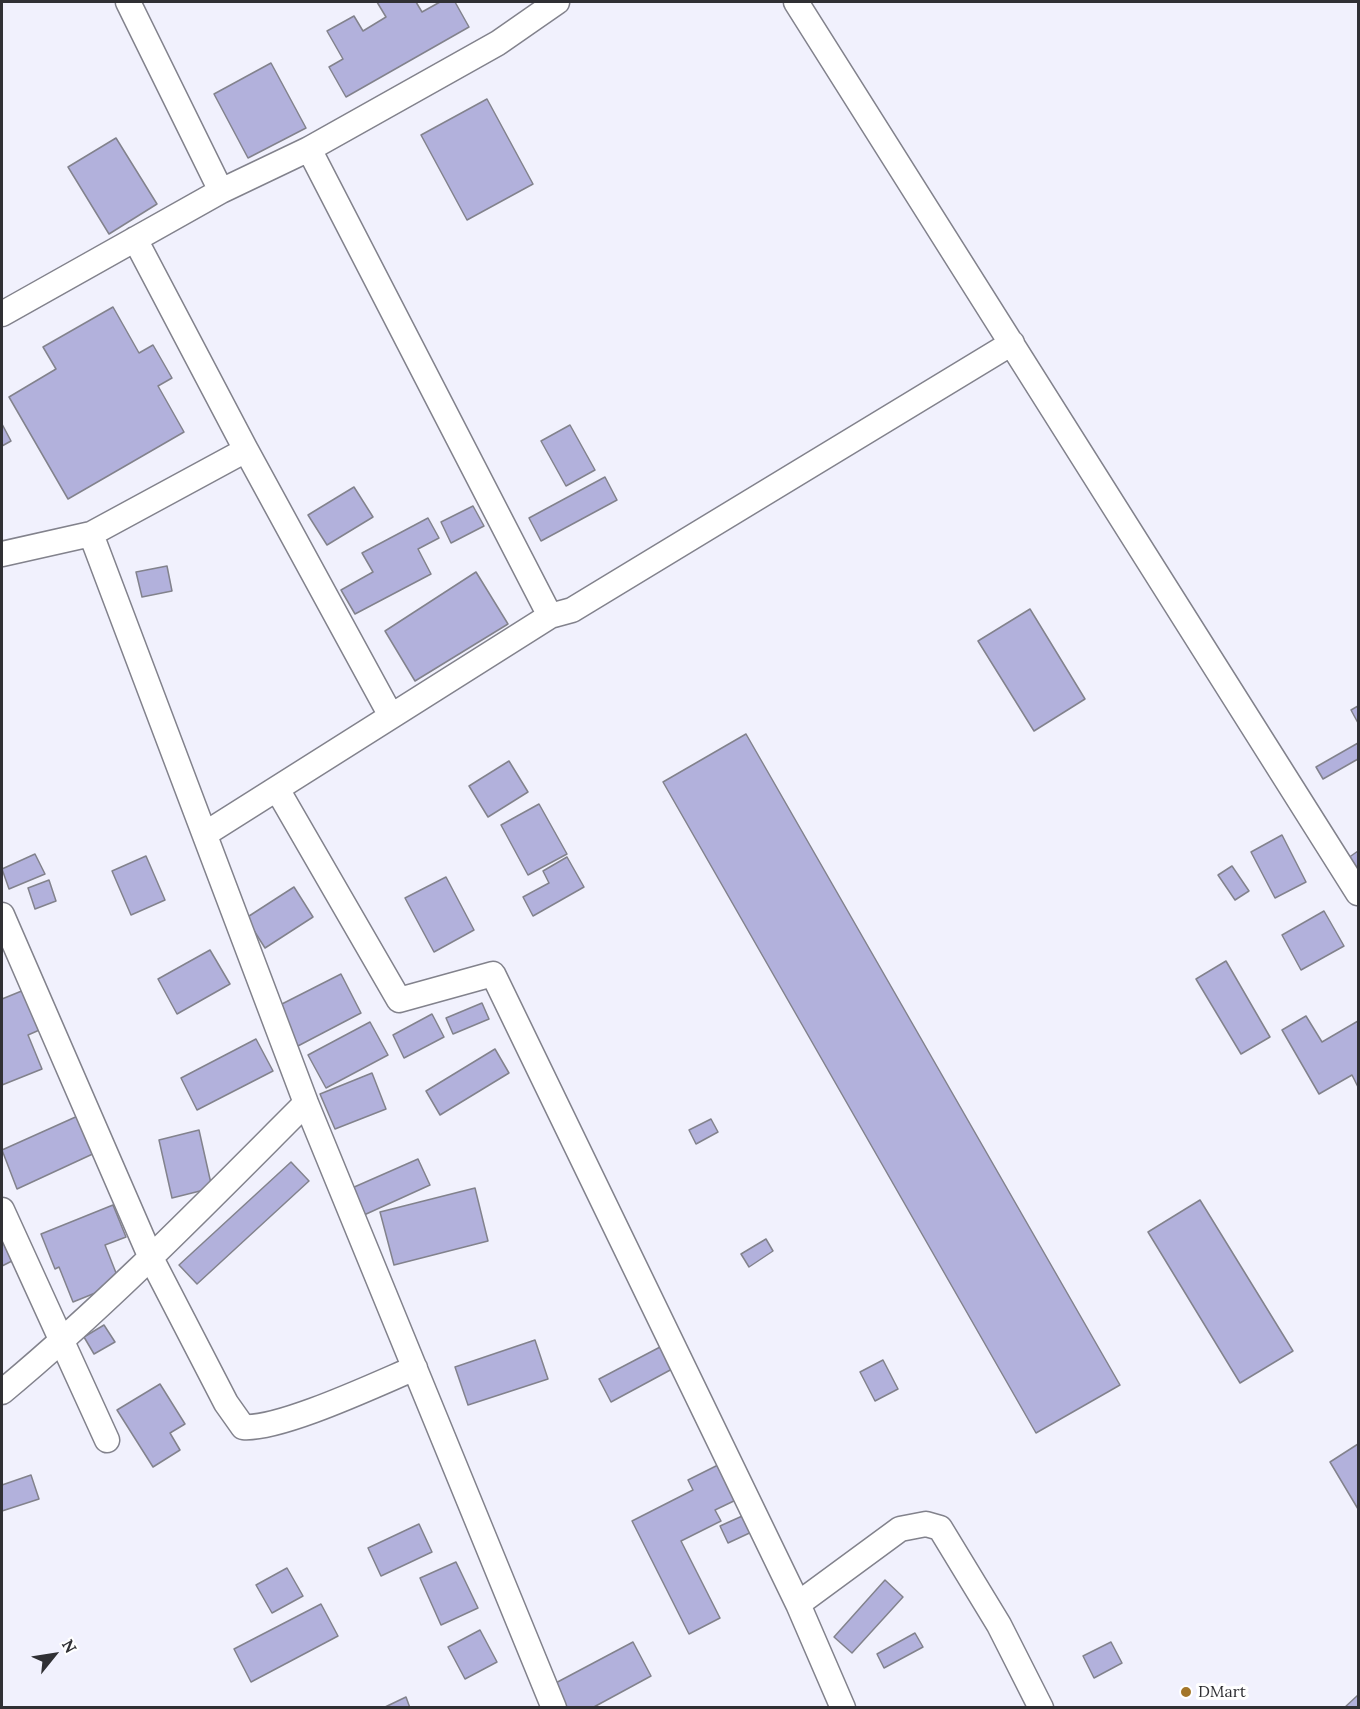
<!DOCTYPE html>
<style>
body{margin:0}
#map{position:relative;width:1360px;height:1709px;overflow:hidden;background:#f1f1fd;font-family:Lora,serif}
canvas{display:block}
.frame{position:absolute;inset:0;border:3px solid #303034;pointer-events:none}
.north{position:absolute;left:24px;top:1625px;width:60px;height:60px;-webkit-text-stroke:4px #fff;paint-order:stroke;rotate:60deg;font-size:16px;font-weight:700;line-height:24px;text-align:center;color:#303034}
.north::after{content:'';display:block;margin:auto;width:21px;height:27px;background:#303034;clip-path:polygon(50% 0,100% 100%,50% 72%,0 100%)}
</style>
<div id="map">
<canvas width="1360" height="1709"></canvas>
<div class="frame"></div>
<div class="north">N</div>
</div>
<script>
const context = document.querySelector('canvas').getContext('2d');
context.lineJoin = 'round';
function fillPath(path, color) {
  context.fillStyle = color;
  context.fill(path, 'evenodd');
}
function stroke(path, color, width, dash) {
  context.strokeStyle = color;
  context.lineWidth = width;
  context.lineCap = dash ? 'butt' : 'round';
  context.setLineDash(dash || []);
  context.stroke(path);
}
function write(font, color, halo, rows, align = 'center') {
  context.font = font + ' Lora,serif';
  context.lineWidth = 6;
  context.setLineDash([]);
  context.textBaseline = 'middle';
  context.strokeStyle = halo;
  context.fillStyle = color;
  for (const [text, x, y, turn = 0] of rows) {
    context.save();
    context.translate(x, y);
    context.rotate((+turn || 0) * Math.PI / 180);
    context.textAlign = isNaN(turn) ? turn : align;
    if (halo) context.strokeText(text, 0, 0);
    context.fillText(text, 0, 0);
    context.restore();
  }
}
const building = new Path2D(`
 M377,2H416L422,12L440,2H455L469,27L346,97L329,67L343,59L327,31L354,16L363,31L386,17Z
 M271,63L306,128L248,158L214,94Z
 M487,99L533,184L467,220L421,135Z
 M116,138L157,204L109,234L68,167Z
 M113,307L139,353L153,345L172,378L158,386L184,432L68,499L9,397L56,369L43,347Z
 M2,424L11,441L2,446Z
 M570,425L595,470L566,486L541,441Z
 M605,477L617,500L541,541L529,518Z
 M354,487L373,517L327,545L308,515Z
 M473,506L484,526L451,543L441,522Z
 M428,518L439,538L418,549L431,574L355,614L341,590L373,572L362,553Z
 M167,566L172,591L142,597L136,572Z
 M476,572L508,624L415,681L385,631Z
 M1030,609L1085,699L1034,731L978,641Z
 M1358,706V723L1351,710Z
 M746,734L1120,1385L1036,1433L663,782Z
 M1358,743V759L1323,779L1316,767Z
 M509,761L528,792L488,817L469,786Z
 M539,804L567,854L528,875L501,825Z
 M1282,835L1306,882L1275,898L1251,852Z
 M1358,851V875L1348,858Z
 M35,854L45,874L9,889L2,869Z
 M146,856L165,900L131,915L112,871Z
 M567,857L584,887L533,916L523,897L549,883L543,871Z
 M1232,866L1249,891L1235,900L1218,875Z
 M446,877L474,930L434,952L405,898Z
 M49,880L56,901L35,909L28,888Z
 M294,887L313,917L265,948L246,918Z
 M1324,911L1344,946L1301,970L1282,935Z
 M210,950L230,984L177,1014L158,979Z
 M1226,961L1270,1037L1241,1054L1196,979Z
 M341,974L361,1013L296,1047L276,1007Z
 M29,988L44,1028L28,1035L42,1069L2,1085V999Z
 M482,1003L489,1019L453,1034L446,1018Z
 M432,1014L444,1037L404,1058L393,1035Z
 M1306,1016L1322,1042L1358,1021V1087L1352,1075L1319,1094L1282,1030Z
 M370,1022L388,1055L326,1088L308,1055Z
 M256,1039L273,1071L197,1110L181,1078Z
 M495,1049L509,1073L440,1115L426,1091Z
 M372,1073L386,1109L335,1129L320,1094Z
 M80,1115L97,1152L17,1189L2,1150Z
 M711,1119L718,1132L696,1144L689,1130Z
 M199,1130L212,1188L172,1198L159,1140Z
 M418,1159L430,1185L364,1215L352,1188Z
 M291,1162L309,1181L197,1284L179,1265Z
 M475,1188L488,1241L394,1265L380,1212Z
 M1200,1200L1293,1351L1240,1383L1148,1232Z
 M113,1205L126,1237L105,1245L120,1283L73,1302L59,1267L55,1269L41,1234Z
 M766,1239L773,1251L749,1267L741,1254Z
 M2,1240L12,1261L2,1266Z
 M104,1325L115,1342L94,1354L84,1337Z
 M535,1340L548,1379L468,1405L455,1367Z
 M662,1346L674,1368L611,1402L599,1379Z
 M883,1360L898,1389L875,1401L860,1372Z
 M160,1384L185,1424L170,1433L180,1450L153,1467L117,1410Z
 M1358,1444V1509L1330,1462Z
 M720,1464L738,1499L715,1510L721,1521L681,1541L720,1618L689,1634L632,1521L693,1490L688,1480Z
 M31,1475L39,1499L2,1511V1485Z
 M749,1513L756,1530L728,1543L720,1526Z
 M419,1524L432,1552L381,1576L368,1548Z
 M456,1562L478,1608L441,1625L420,1578Z
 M287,1568L303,1596L272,1613L256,1585Z
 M885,1580L903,1597L852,1653L834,1637Z
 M321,1604L338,1636L251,1682L234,1649Z
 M480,1630L497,1662L465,1679L448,1647Z
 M915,1633L923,1647L884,1668L877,1654Z
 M633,1642L651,1676L592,1708H562L550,1686Z
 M1111,1642L1122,1663L1094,1678L1083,1656Z
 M1358,1695V1708H1344Z
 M406,1697L410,1708H383Z`);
fillPath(building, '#b2b1dc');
stroke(building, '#82828c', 1.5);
const minor = new Path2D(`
 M128,2L221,191
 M796,2L1358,893
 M309,149L550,616
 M135,239L246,450
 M2,314L221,191L309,149L498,43L557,2
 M91,534L306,1103L554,1708
 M2,554L91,534L246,450L391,716
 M277,789L399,1000L493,974L798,1604L843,1708
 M205,834L550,616L572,610L1012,343
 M2,915L151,1258L226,1403L243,1427C280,1430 377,1384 415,1368
 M2,1210L107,1440
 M2,1392C110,1302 207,1202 306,1103
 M798,1604L900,1529L926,1524L940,1528L999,1625L1041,1708`);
stroke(minor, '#82828c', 27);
stroke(minor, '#fff', 24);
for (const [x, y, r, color] of [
 [1186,1692,6,"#a47629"]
]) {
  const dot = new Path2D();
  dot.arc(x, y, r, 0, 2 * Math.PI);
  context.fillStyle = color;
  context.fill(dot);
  stroke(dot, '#fff', 2);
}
write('16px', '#303034', '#fff', [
 ["DMart",1198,1692]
], 'left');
</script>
